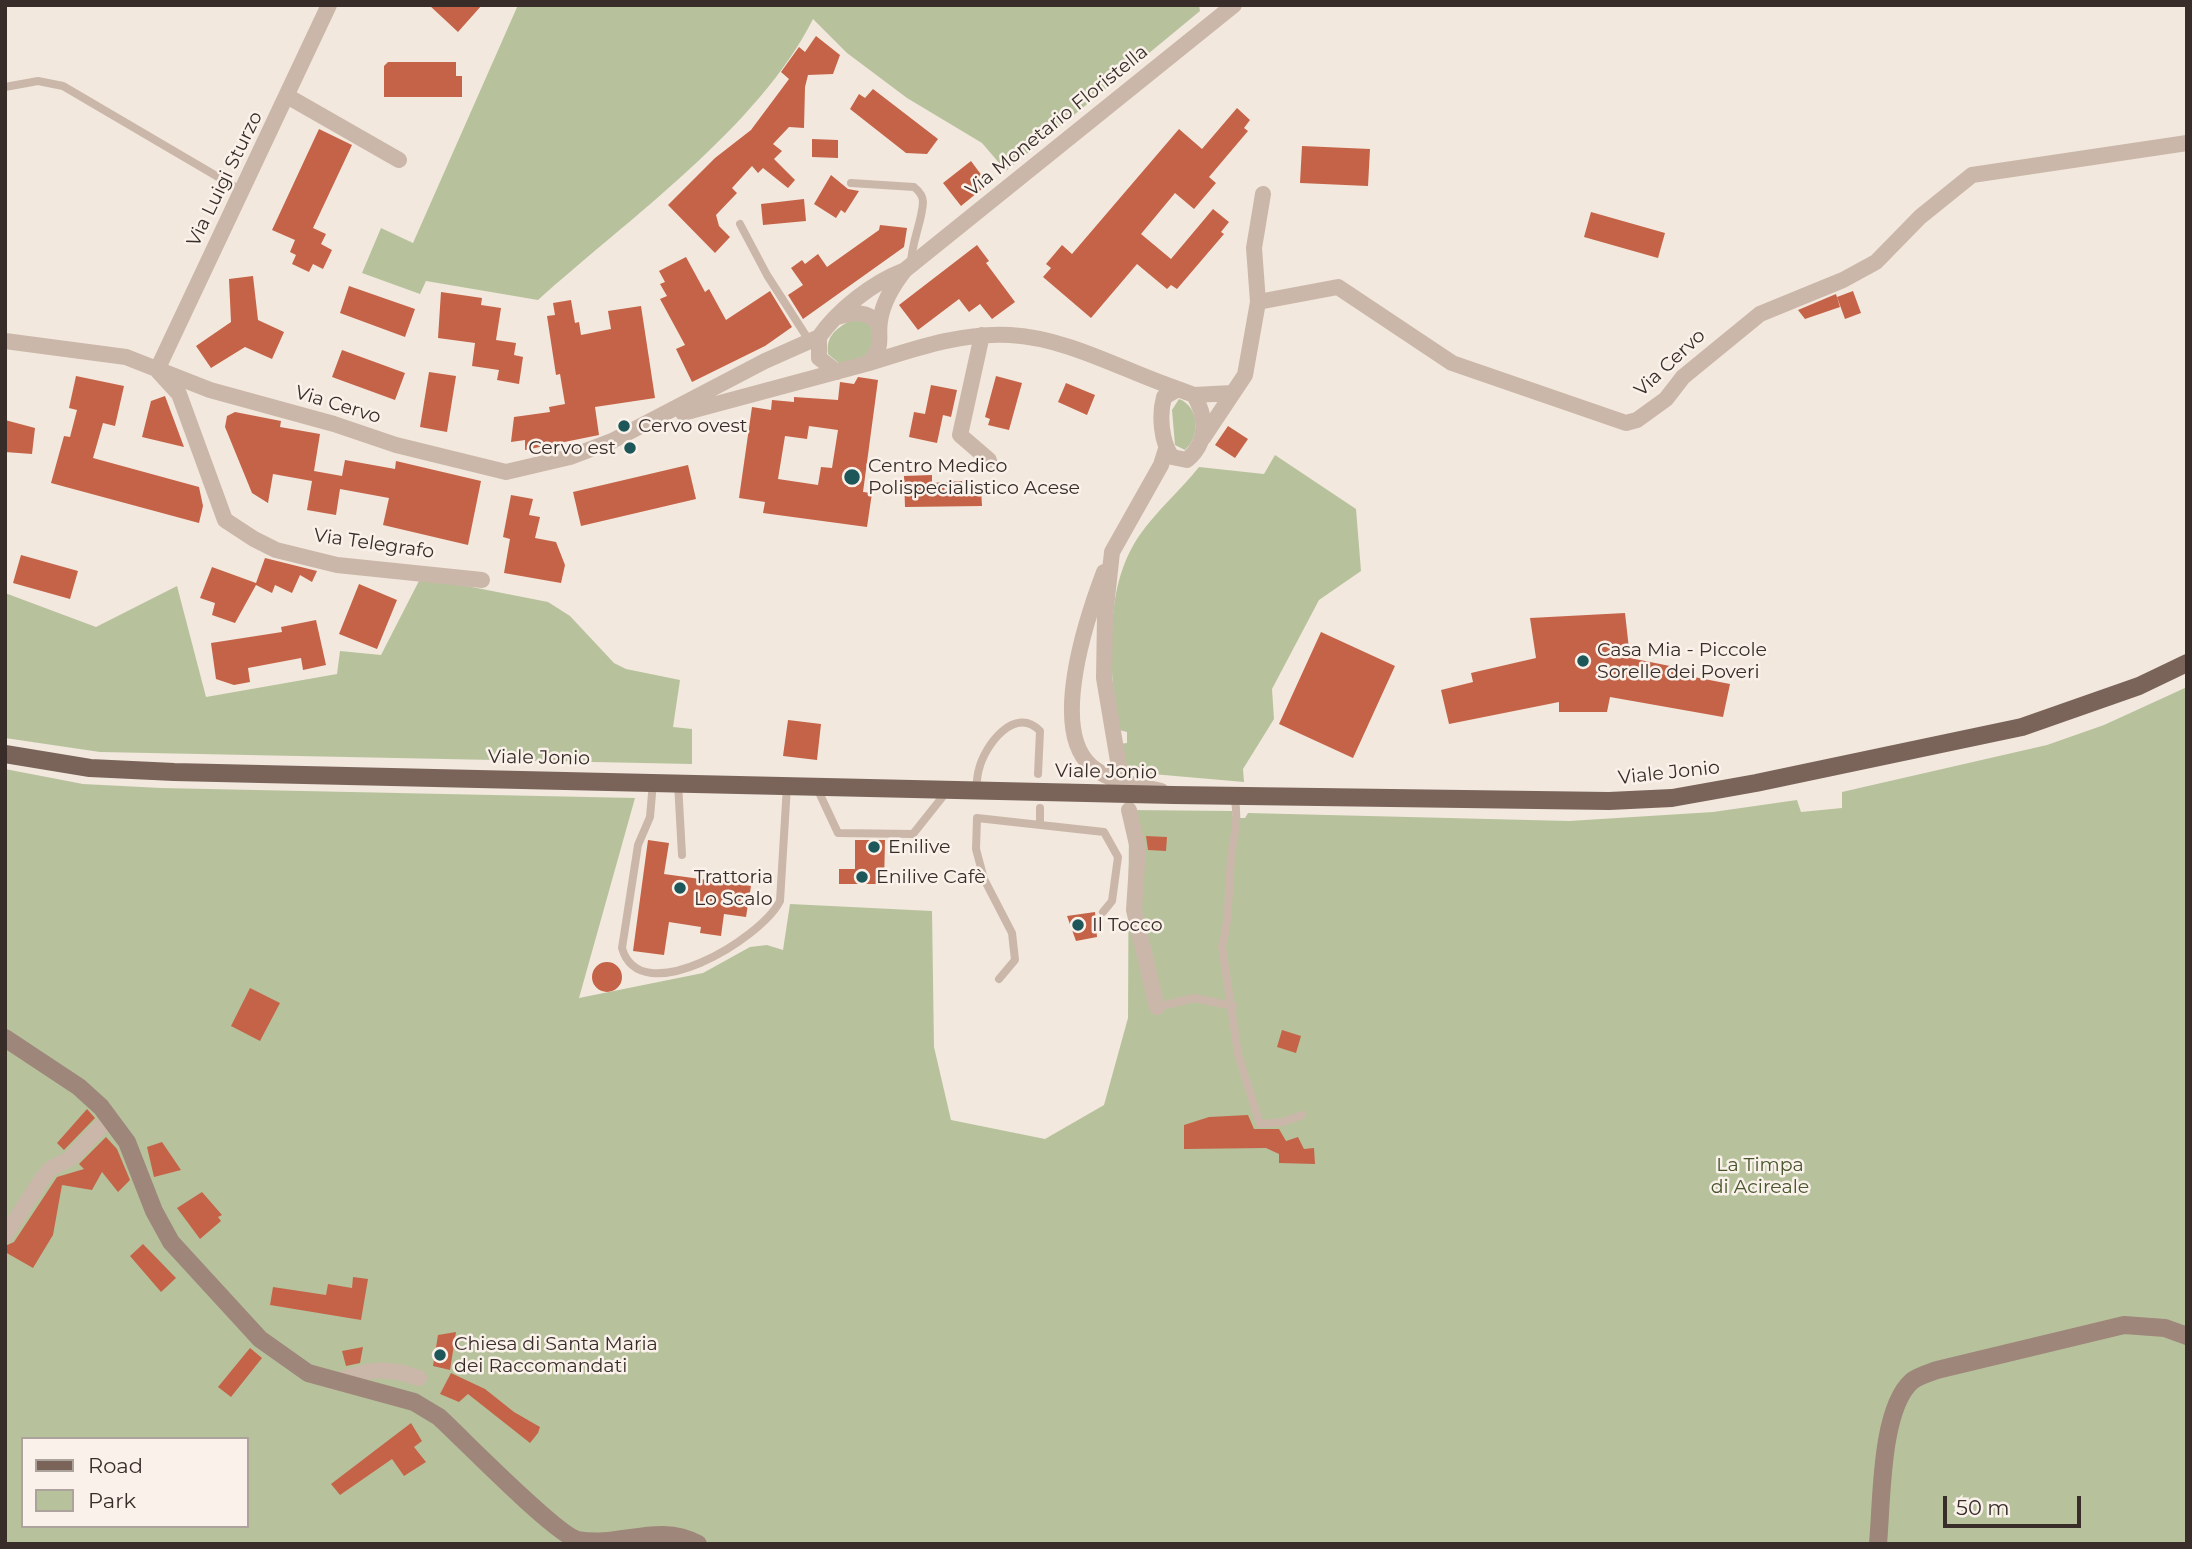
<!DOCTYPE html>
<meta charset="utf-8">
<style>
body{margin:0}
#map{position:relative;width:2192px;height:1549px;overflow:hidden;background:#f2e8dd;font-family:Montserrat,sans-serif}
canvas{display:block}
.frame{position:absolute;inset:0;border:7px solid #382d29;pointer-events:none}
.legend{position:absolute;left:21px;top:1437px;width:228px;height:91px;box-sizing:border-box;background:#faf2ea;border:2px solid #aca39d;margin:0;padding:9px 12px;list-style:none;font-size:21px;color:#382d29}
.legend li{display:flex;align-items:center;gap:14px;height:35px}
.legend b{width:35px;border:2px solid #aca39d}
.scale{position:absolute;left:1943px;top:1496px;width:138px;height:32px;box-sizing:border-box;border:4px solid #382d29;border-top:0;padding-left:9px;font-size:21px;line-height:24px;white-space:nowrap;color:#382d29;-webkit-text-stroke:5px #faf2ea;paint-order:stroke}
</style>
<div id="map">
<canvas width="2192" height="1549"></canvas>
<div class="frame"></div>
<ul class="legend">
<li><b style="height:9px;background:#7a645a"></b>Road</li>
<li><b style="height:19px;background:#b7c29d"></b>Park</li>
</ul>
<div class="scale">50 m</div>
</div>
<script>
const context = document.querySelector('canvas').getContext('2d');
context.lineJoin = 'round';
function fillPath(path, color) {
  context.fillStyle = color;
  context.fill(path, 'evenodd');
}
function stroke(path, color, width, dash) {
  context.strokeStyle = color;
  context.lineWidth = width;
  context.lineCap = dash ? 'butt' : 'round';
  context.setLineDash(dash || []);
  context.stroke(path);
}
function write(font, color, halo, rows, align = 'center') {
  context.font = font + ' Montserrat,sans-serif';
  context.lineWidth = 5;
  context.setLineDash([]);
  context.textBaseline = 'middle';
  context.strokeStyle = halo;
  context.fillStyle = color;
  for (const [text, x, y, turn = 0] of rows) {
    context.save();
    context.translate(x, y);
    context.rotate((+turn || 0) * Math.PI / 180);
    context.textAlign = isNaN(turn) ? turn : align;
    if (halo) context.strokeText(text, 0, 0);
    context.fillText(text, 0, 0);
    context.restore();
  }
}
fillPath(new Path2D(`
 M518,5H1199L1200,11L1006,171L982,143L907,98L847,53L813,19C759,127 627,220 538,300L426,281L420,294L362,273L381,228L413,243Z
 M849,321H864L871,325L875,341L865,357L840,364L828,354C826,336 835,330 849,321Z
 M1179,399C1199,406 1201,437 1185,450L1175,445L1172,410Z
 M1275,455L1356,509L1361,571L1319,600L1272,689L1274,719L1243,769L1244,782L1141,773L1124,764L1118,744L1127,743V732L1115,729C1113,666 1101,592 1139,536C1157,510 1180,491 1199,467L1264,474Z
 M421,577L548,602L570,616L614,663L626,669L680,680L673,727L692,729V764L100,752L5,738V593L96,627L177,586L206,697L337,674L340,651L381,655Z
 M2187,687V1544H5V769L83,784L161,788L635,798L579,998L703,973L750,947L767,945L783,950L790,904L932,911L934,1047L951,1120L1045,1139L1104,1105L1128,1018L1129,810L1232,811L1233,818H1245L1248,813L1569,821L1713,812L1797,800L1801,812L1842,808V792L2047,745L2104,725ZM23,1439H247V1526H23Z`), '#b7c29d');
fillPath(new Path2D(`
 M429,5H482L458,32Z
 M816,36L840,55L833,74L808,75L805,87L804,128L789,127L773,144L782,151L774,159L795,180L788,188L763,168L758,173L752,166L732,188L737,193L716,215L719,226L730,237L715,253L668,205L715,158L751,130L789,79L781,72L799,47L805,52Z
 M388,62H456V76H462V97H384V66Z
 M873,89L938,139L927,154L906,153L850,109L859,94L865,98Z
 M1237,108L1250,120L1244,128L1248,131L1209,177L1216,183L1194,209L1175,193L1141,234L1171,259L1213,209L1229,222L1221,232L1224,234L1177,289L1171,285L1167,289L1137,264L1091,318L1043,277L1051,268L1046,264L1062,245L1072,254L1179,129L1202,149Z
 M319,129L352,145L313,228L326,234L321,244L332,250L323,269L313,264L309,272L292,264L296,255L290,252L295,240L272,230Z
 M812,139L838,140V158L812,157Z
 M1302,146L1370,149L1368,186L1300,183Z
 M971,161L988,184L961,206L943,183Z
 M831,175L848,189L859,191L845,213L841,210L836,218L814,204Z
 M804,199L806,221L763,225L761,204Z
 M1591,212L1665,233L1658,258L1584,237Z
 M880,225L907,228L904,247L803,319L788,295L803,285L791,268L802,260L805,264L818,254L827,267L879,230Z
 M977,245L989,261L986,263L1015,302L992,319L980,304L969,312L959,299L918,330L899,305Z
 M686,257L705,292L709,289L726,320L770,291L792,327L765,346L692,382L676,349L685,345L660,299L667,296L660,284L665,282L659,271Z
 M253,276L258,320L284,332L272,359L245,347L211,368L196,346L231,322L229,279Z
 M349,286L415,309L405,337L340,313Z
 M1853,291L1861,313L1845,319L1837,297Z
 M441,292L482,298L481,305L501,308L496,340L516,343L514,355L523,357L519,384L497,380L499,370L472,366L475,343L438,338Z
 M1836,294L1840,307L1805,319L1798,310Z
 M571,300L575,323L579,322L581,335L611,329L608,311L641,306L655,398L595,407L599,435L525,450V440L511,442L514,417L550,412L549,407L565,404L560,374L556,375L547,316L555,315L553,303Z
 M342,350L405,373L395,400L332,377Z
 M429,372L456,376L447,432L420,427Z
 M76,376L124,386L115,426L103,423L93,458L199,487L203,506L199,523L51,483L64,436L70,437L77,410L69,408Z
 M996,376L1022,383L1009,430L988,425L990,419L985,417Z
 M858,377L878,380L863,492L872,493L867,527L763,513L765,502L739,498L752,407L771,410L772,400L794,402V397L838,400L840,382L854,384ZM809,426L838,430L832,468L821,467L818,485L778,479L785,436L807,439Z
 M1066,383L1095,395L1087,415L1058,402Z
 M931,385L957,390L951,417L943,415L937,443L909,437L914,412L925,414Z
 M165,396L184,447L142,437L151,401Z
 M235,412L281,421L280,427L320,434L314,471L342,476L345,460L395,469L396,461L481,481L468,545L383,525L389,498L340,489L336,515L307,510L312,481L273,474L268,503L252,493L225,427L227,416Z
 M5,420L35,428L32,454L5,452Z
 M1228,426L1248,439L1235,458L1215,445Z
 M688,465L696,499L581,526L573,492Z
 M932,475V483L962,481L963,490L981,489L982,506L905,507L904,476Z
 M511,495L533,499L529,515L540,517L535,538L556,542L565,565L561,583L504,573L510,539L503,537Z
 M21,555L78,571L70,599L13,583Z
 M265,558L317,571L312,582L300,575L292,593L275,585L272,593L256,585L235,623L212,615L215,603L200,598L212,567L256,583Z
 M359,584L397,600L377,649L339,634Z
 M1625,613L1630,658L1695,671L1694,677L1730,684L1723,717L1610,697L1607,712H1559V702L1449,724L1441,690L1473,682L1471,673L1536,658L1530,618Z
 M316,620L326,665L303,670L301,658L248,668L250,682L234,685L216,679L211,643L282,632L281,627Z
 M1321,632L1395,666L1353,758L1279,724Z
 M788,720L821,724L817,760L783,756Z
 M1146,836L1167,837L1166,851L1148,850Z
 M648,840L669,843L664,874L751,886L746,917L724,914L721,936L700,933L701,927L669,922L664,955L633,951Z
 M855,840H885L884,884H839V869H855Z
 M1095,912L1097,937L1076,941L1067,916Z
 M592 977a15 15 0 1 1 30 0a15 15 0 1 1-30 0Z
 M250,988L280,1003L260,1041L231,1026Z
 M1282,1030L1301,1036L1296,1053L1277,1047Z
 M87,1109L95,1118L64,1150L57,1143Z
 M1248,1115L1254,1129H1279L1286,1141L1298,1137L1304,1149L1314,1148L1315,1164L1279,1163V1154L1266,1148L1184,1149V1125L1209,1117Z
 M106,1137L117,1149L130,1180L118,1192L102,1172L92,1190L62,1185L53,1235L33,1268L5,1252V1246L14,1242L57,1177L84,1169L79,1164Z
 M162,1142L181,1170L154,1177L147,1147Z
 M202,1192L222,1215L218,1217L221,1221L200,1239L177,1208Z
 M143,1244L176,1278L161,1292L130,1256Z
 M353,1277L368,1279L361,1320L270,1305L273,1287L326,1295L328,1284L352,1288Z
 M456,1332L450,1370L433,1366L438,1335Z
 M363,1347L360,1363L346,1366L342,1351Z
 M250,1348L262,1358L231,1397L218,1387Z
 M451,1373L485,1389L514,1412L540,1427L538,1433L530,1443L468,1394L459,1402L440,1394Z
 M411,1423L422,1441L414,1447L426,1462L404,1476L392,1459L340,1495L331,1484Z`), '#c56348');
stroke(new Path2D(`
 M5,87L38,81L63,86L242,191
 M851,183L914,187C919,191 923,195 923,202C922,223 911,242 911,265
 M740,224L767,275L810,342
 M653,782L650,817L638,845L622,948C640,1012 761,939 780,901L787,786
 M678,783L682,855
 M816,786L838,833L913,834L948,790
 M976,790C977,783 977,775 979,769C985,745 1015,705 1040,731L1038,774
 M1234,796C1240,822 1233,834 1231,860C1228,889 1230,918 1222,946L1238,1054L1260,1124L1283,1122L1302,1115
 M1040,808V825
 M999,979L1015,960L1012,933L984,879L976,849L977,818L1104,832L1118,857L1112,901L1103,912
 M1157,1007L1194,998L1233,1006`), '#cbb7a9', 8);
stroke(new Path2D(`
 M329,5L157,370L179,394L225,520L254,539L276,550L337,565L482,580
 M287,96L399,160
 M1258,302L1254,248L1263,194
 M837,317C854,312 867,310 879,324
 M982,335L960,435L989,460
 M5,341L126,357L210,390L334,424L396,445L506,472L570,457L612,441L765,361L819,337
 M869,363C914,349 962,332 1010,335C1068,338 1124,371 1178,389
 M837,372L819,358V337C838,310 872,283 903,271
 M1194,395C1207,418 1208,442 1187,460L1172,457C1161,442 1159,415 1164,397L1178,389L1194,395L1232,393
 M683,413L869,363C885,344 877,341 880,321C883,301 893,285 905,270L1234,5
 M1203,438L1245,375L1258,302L1338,287L1452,363L1626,423L1637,420L1666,399L1683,377L1760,314L1843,280L1876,262L1920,217L1972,175L2187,143
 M1104,572C1087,617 1049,729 1091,766C1109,782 1138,785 1161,791
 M1120,773L1104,678L1105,617L1112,552L1161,465L1166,449
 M1129,810L1138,849L1134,910L1157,1007
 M5,1236L42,1179L50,1169L71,1158L110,1117
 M335,1382C366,1369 387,1366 419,1378`), '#cbb7a9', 16);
stroke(new Path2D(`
 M5,1038L79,1087L101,1107L127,1142L154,1211L171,1242L260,1339L308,1373L414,1402L439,1417C463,1439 556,1535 578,1540C620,1548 658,1522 698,1544
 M1878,1544C1882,1502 1880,1409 1912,1381C1918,1376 1929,1373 1937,1370L2124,1325L2165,1328L2187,1336`), '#9e867a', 18);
stroke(new Path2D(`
 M5,754L90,768L174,772L1173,795L1609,801L1672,798L1756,783L2022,727L2139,686L2187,663`), '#7a645a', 18);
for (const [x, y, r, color] of [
 [624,426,7,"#1e5759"],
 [630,448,7,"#1e5759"],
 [852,477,9,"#1e5759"],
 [1583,661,7,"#1e5759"],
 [874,847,7,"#1e5759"],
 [862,877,7,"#1e5759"],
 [680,888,7,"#1e5759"],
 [1078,925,7,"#1e5759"],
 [440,1355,7,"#1e5759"]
]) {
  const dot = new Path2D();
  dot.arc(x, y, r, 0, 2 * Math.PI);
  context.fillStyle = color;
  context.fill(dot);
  stroke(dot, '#faf2ea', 2.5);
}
write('19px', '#382d29', '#faf2ea', [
 ["Via Monetario Floristella",1057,121,-39],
 ["Via Luigi Sturzo",225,179,-64],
 ["Via Cervo",1670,363,-43],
 ["Via Cervo",338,405,17],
 ["Via Telegrafo",374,544,8],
 ["Viale Jonio",539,758,1],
 ["Viale Jonio",1106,772,1],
 ["Viale Jonio",1669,773,-6]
]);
write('19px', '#382d29', '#faf2ea', [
 ["Cervo ovest",638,426],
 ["Cervo est",616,448,"right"],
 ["Centro Medico",868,466],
 ["Polispecialistico Acese",868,488],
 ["Casa Mia - Piccole",1597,650],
 ["Sorelle dei Poveri",1597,672],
 ["Enilive",888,847],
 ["Trattoria",694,877],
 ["Lo Scalo",694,899],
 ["Enilive Cafè",876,877],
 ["Il Tocco",1092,925],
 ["Chiesa di Santa Maria",454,1344],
 ["dei Raccomandati",454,1366]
], 'left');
write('19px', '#48562d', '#faf2ea', [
 ["La Timpa",1760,1165],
 ["di Acireale",1760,1187]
]);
</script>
